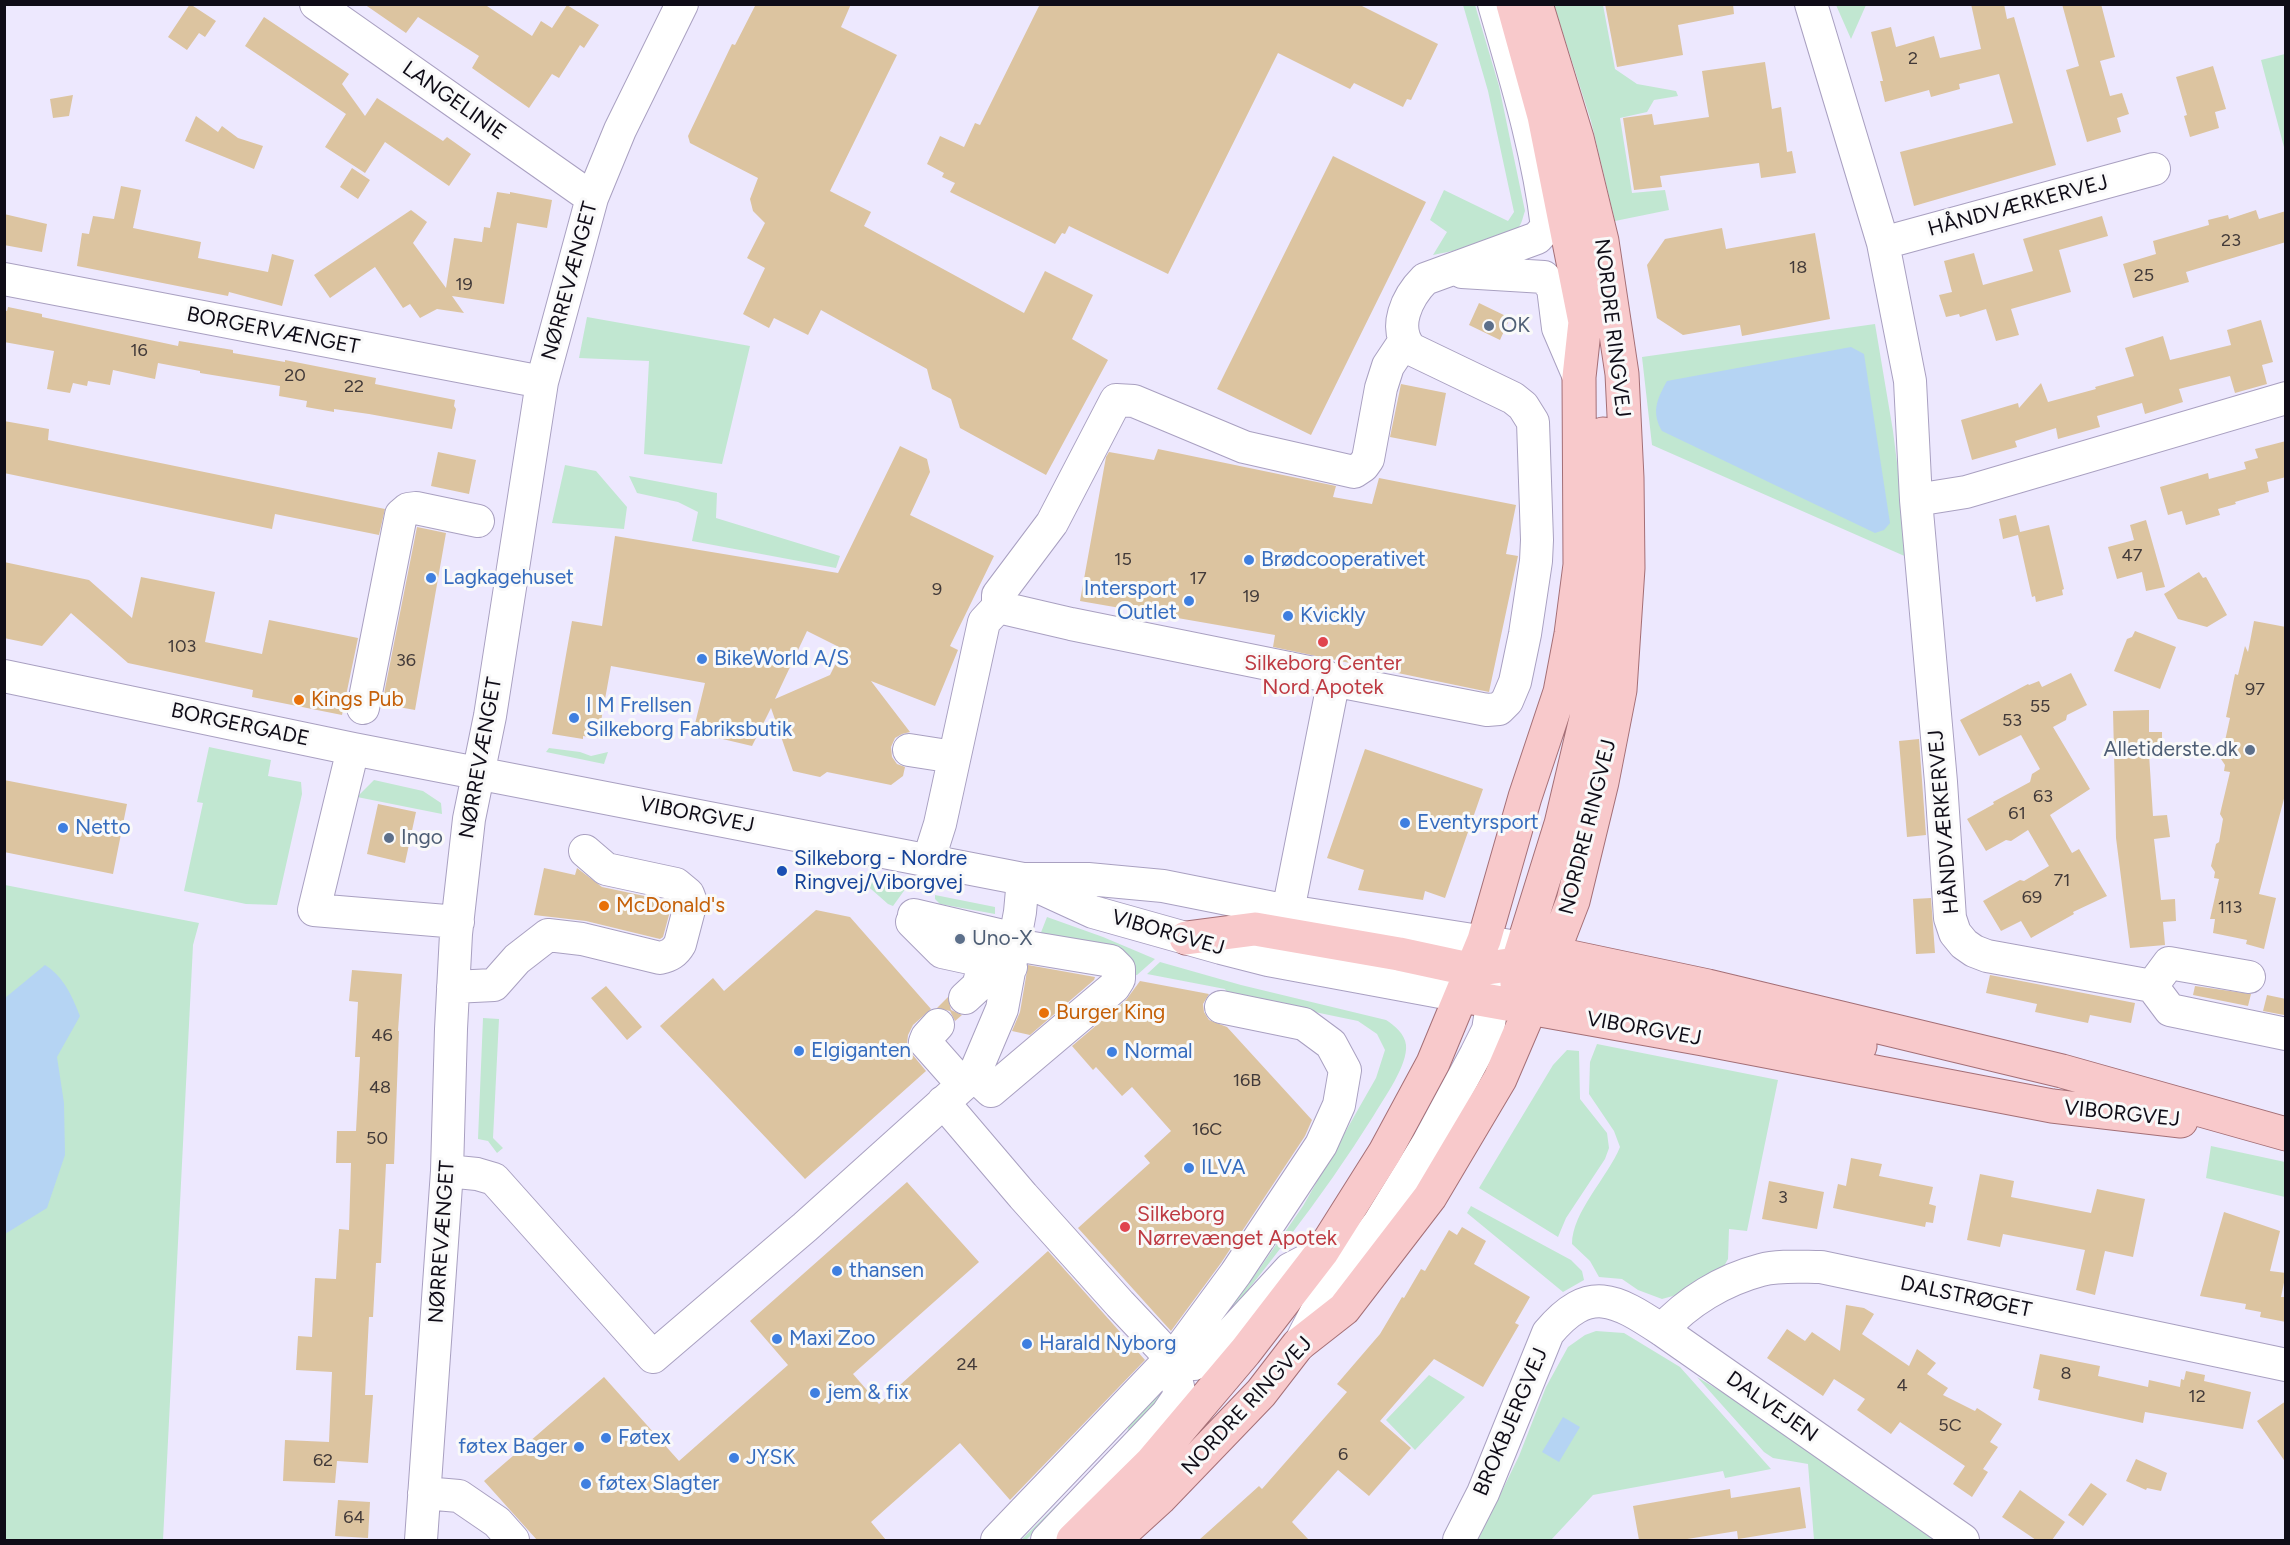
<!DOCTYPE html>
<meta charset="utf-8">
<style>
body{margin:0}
#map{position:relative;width:2290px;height:1545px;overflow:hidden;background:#ede8fe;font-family:Figtree,sans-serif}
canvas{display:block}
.frame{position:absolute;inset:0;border:6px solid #0f0c17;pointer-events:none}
</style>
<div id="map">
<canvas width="2290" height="1545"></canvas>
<div class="frame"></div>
</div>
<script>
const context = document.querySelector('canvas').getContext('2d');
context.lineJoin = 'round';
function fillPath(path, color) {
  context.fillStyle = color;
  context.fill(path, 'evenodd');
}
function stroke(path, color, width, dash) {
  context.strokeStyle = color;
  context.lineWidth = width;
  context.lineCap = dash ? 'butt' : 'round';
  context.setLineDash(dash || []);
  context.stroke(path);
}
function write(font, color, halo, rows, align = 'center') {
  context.font = font + ' Figtree,sans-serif';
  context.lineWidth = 6;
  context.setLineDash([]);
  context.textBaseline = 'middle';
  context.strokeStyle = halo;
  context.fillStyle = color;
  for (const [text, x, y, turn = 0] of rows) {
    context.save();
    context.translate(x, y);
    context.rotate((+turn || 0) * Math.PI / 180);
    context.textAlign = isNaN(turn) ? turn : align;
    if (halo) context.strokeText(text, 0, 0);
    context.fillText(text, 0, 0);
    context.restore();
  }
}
fillPath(new Path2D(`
 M1463,5H1475L1499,86L1525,211C1523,216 1522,224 1518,228C1508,242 1451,251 1433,255L1447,232L1430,220L1444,190L1508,221L1514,212L1488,91Z
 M1554,5H1603L1615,69L1637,84L1676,91L1678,96L1654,100L1647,112L1620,118L1632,193L1665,190L1669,210L1615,221L1591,121Z
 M1836,5H1866L1851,39Z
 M2285,54H2286L2285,151L2261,60Z
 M587,317L750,346L722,464L644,454L649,361L579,358Z
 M1875,324L1893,431L1909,558L1652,445L1642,357Z
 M565,465L596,471L627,507L624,529L552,523Z
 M629,476L717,493L716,518L840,556L836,568L692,541L698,512L678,502L637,493Z
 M209,747L271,760L268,776L301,782L302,794L277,905L246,904L184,891L203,803L197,802Z
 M549,748L580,752L591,756L608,752L604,764L546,752Z
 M374,780L423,791L441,803L442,814L357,797Z
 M844,875L906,888L893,906L888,904L871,889L842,877Z
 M5,885L199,923L193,945L163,1540L5,1539Z
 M935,895L995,907V914L940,904L935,899Z
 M1047,917L1103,937L1155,959L1137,975L1128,976L1109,947L1066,938L1040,935Z
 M1160,962L1241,985L1386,1020C1394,1025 1405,1034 1406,1045C1408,1065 1384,1098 1374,1115C1321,1200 1259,1277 1196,1354L1223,1315L1255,1275L1303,1206L1376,1078L1385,1050L1377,1034L1358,1021L1228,994L1225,989L1147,974Z
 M483,1018L499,1019L493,1138L503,1148L497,1153L488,1141L478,1139Z
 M1597,1044L1778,1080L1747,1231L1729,1229L1728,1259L1723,1268L1680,1294L1662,1299L1638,1290L1622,1279L1599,1277L1590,1261L1572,1244C1572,1212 1608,1177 1620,1147L1614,1131L1589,1094L1590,1062Z
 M1567,1050L1579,1051L1580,1099L1607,1133L1609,1148L1605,1159L1566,1218L1558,1237L1479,1188L1553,1065Z
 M2211,1146L2285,1162V1197L2206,1178Z
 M1471,1206L1571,1260L1582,1271L1584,1280L1563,1292L1467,1213Z
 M1596,1331L1624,1333L1680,1367L1771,1469L1725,1478L1723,1471L1593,1495L1551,1540H1478L1519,1456L1546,1387L1568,1347L1585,1335Z
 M1168,1372L1169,1390L1086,1483L1026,1540H1021L1126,1437L1130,1420Z
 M1429,1375L1465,1397L1415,1450L1386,1420Z
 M1697,1377L1764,1417L1944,1540H1814L1808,1464L1773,1458L1764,1452Z`), '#c1e7d1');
fillPath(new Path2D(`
 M1851,347L1864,354L1890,523L1884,530L1875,533L1662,431C1651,412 1657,399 1667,381Z
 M45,965C64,977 72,996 80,1016L57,1057L64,1103L65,1155L47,1208L5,1234V998Z
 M1563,1417L1580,1427L1559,1462L1542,1452Z`), '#b5d4f3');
fillPath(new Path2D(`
 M190,4L216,21L205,37L199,33L187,50L168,37Z
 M364,4H484L532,36L541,21L552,28L567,5L599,25L584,48L580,45L559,78L552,74L529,108L472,68L479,56L418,17L406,33Z
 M756,4H851L841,27L897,55L830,191L871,212L864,226L1024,313L1045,271L1093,295L1072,339L1108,360L1046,475L960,428L951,399L932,389L927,369L821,310L808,335L774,318L769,328L743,314L765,268L747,258L765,223L753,211L750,199L758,178L690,143L688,136L732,44L735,45Z
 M1040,4H1358L1438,44L1411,100L1407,99L1403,107L1354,83L1350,89L1278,53L1168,274L1069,226L1065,234L1062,233L1055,244L950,192L955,183L942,177L944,173L927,164L940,136L964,147L975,123L980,125Z
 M1605,4H1733L1734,14L1678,25L1683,55L1617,67Z
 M1971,4H2004L2007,19L2014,17L2056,165L1914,206L1900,152L2013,123L1999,74L1959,84L1960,89L1931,97L1929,90L1885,102L1880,81H1883L1871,32L1891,27L1896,47L1934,36L1940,58L1981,49Z
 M2062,4H2101L2115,57L2100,61L2110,96L2122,93L2129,114L2117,118L2121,132L2087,142L2066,70L2079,66Z
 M264,17L349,74L342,84L365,116L377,98L443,141L447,137L471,154L449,186L385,142L365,173L325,147L346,114L245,46Z
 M1765,62L1772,109L1781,107L1787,152L1792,151L1796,173L1761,178L1759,163L1660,176L1662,187L1634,190L1623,118L1652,114L1654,125L1709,117L1702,71Z
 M2213,66L2226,109L2215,112L2219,128L2190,137L2184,116L2187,115L2176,77Z
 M73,95L69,116L53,118L50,99Z
 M196,116L218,132L222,126L238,138L263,146L254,169L185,141Z
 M1333,156L1426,202L1311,435L1217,389Z
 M352,168L370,180L358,199L340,187Z
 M121,186L141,190L133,228L201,242L198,258L268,272L272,254L294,260L282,306L229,292L228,296L77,266L82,233L89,234L93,216L114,219Z
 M497,192L510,194V192L552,200L547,228L517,223L504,304L452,296L464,313L437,309L420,318L410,304L403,308L375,267L330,298L314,275L411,210L427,222L413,243L446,288L454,238L482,242L484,227L490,228Z
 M2256,210L2259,219L2286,211V242L2186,272L2189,282L2133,298L2123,264L2156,254L2153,241L2209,225L2208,220L2228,215L2229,219Z
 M4,214L47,224L42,252L4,245Z
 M2102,216L2108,236L2059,250L2071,292L2011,309L2019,335L1996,341L1986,309L1960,317L1959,314L1946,317L1939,295L1952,292L1944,261L1974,253L1983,285L2033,271L2023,239Z
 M1722,228L1726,249L1815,233L1830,319L1742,336L1740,325L1683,335L1657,318L1647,265L1665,239Z
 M1479,303L1510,318L1500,340L1469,325Z
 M8,307L42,314V317L178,346L179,341L233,350V353L285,362V360L376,378L375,384L455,400L454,406L456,409L452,429L369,414L334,409V412L306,407L307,401L279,396L280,386L200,373V371L158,363L155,379L113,370L110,385L88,381L87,386L73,383L70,393L47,389L54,351L4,342V310L7,311Z
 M2261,320L2273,362L2262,365L2267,384L2235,393L2230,376L2179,389L2183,402L2145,414L2142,403L2097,416L2100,427L2058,439L2056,428L2015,441L2017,447L1972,460L1961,420L2018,403L2019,408L2041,383L2048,402L2096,389L2095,387L2134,376L2125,348L2163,336L2170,360L2231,345L2227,330Z
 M1401,384L1446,393L1436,446L1390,437Z
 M4,421L49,429L48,440L385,509L379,535L275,514L272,529L4,473Z
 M2286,441V477L2267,482L2269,492L2235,502L2236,504L2218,509L2220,515L2186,525L2182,511L2168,515L2160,487L2208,473L2209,479L2246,469L2244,462L2258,458L2255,449Z
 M900,446L927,459L930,472L910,515L994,556L950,646L958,650L935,706L871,681L910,732L902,734L895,738L891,747L892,757L897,764L905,767L903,776L891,785L827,772L820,777L793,771L771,708L752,746L693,732L705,683L611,666L598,738L583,736V739L552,734L572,621L602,626L615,536L838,573ZM807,631L843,649L830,675L775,699Z
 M1158,449L1336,486L1333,497L1372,504L1379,478L1516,505L1506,554L1518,556L1489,692L1273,647L1275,635L1080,601L1106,457L1109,452L1154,460Z
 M438,452L476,460L469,494L431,486Z
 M2016,515L2020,532L2049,525L2064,589L2062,590L2063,595L2036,602L2035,596L2032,597L2018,535L2003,539L1999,519Z
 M2146,520L2165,587L2146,591L2142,572L2117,579L2108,547L2134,540L2130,525Z
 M417,527L446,533L415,710L382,704Z
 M4,562L89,580L132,618L141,577L215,592L205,642L262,654L269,620L358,638L342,715L252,697L253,690L128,663L71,613L42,646L4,638Z
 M2199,572L2203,578L2206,577L2227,615L2207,627L2178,619L2164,594Z
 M2254,621L2286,627V791L2259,894L2276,898L2264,949L2246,944L2247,940L2213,933L2215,919H2210L2219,879L2214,878L2215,872L2211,866L2216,844L2219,842L2223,819L2220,814L2230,772L2224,771L2225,765L2221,759L2230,718L2226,717L2235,674L2238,675L2245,646L2248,652Z
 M2135,631L2176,647L2160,689L2114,671L2127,639L2132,637Z
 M2071,673L2087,705L2067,715L2066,720L2053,727L2090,789L2050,815L2072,853L2079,849L2107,896L2073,912L2074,914L2031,938L2021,921L2001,931L1983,901L2020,880L2024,881L2049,866L2028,830L2011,841L2006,840L1986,851L1967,819L1994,804L1993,802L2030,782L2032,774L2040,769L2021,735L1979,756L1960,720L2028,684L2029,685L2039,681L2042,687Z
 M2149,710V732H2162V753L2149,754L2153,816L2167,815L2170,837L2154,839L2161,900L2175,899L2176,921L2163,922L2165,945L2130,948L2116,838L2113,711Z
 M1919,739L1926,835L1907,837L1899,741Z
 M1365,749L1483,789L1445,898L1425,891L1423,900L1358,890L1364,870L1327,858Z
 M4,780L127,804L113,874L4,852Z
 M378,804L416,812L405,863L367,854Z
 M544,868L575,875L577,868L602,887L668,901L672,904L663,937L660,939L586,921L534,915Z
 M1931,898L1935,953L1916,954L1913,899Z
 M816,910L850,917L931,1009L913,1025L908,1035L907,1044L912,1054L926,1071L805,1179L660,1026L713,978L724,991Z
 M1028,965L1095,977L1094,980L1030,1035L1012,1031L1020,1012Z
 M352,970L402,974L398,1031H399L394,1164H386L381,1263H376L373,1317H369L365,1395H373L368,1463L337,1461L335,1483L283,1481L285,1440L329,1442L332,1372L296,1370L298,1336L312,1337L315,1278L336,1279L339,1229L349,1230L351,1163H336L337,1131H356L360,1057H355L358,1002L349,1001Z
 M1990,975L2135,1003L2131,1023L2090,1015L2088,1023L2035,1012L2037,1004L1986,993Z
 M1140,981L1209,994L1203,1004L1204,1012L1209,1020L1227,1027L1312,1120L1305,1136L1221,1263L1171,1331L1078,1228L1150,1163L1144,1156L1171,1131L1132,1087L1122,1096L1096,1067L1093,1070L1072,1046L1126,1000Z
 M606,986L642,1027L627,1040L591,998Z
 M2195,986L2251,994L2248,1006L2193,995Z
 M2267,995L2286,999L2284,1015L2263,1011Z
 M948,997L951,1010L962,1015L955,1021L950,1011L937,1008Z
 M1851,1158L1882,1164L1879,1176L1933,1187L1929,1204L1936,1206L1933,1223L1926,1222L1925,1227L1833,1208L1838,1184L1846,1186Z
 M1980,1174L2014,1181L2011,1197L2091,1213L2097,1189L2145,1199L2133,1257L2105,1251L2095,1295L2076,1290L2085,1250L2003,1234L2000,1247L1967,1240Z
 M1769,1181L1824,1192L1817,1229L1762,1219Z
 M907,1182L979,1262L853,1374L879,1404L1048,1251L1145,1360L1010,1500L960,1443L871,1522L886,1540H537L484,1481L604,1377L679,1461L788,1365L750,1321Z
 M2224,1212L2280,1231L2270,1271L2286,1273L2281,1297H2286V1322L2260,1317L2261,1312L2245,1309L2246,1304L2200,1296Z
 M1462,1227L1486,1241L1474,1264L1530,1297L1515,1323L1519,1325L1483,1387L1434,1359L1380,1421L1411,1448L1369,1496L1338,1470L1292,1522L1309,1540H1199L1259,1486L1262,1489L1347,1392L1337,1384L1380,1334L1402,1297L1404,1298L1421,1269L1425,1271L1449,1230L1457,1235Z
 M1846,1305L1864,1308L1874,1314L1862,1334L1909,1366L1917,1349L1936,1363L1927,1374L1948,1388L1943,1395L1975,1411L1977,1408L2002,1424L1990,1442L1998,1447L1983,1469L1988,1472L1972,1497L1953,1484L1965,1466L1900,1422L1891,1434L1857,1410L1865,1399L1834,1379L1823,1396L1767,1358L1787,1329L1805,1341L1812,1332L1840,1351Z
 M2040,1354L2100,1366L2098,1376L2148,1387L2149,1380L2180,1387L2181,1379L2184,1380L2186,1371L2205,1375L2204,1381L2251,1392L2243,1429L2145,1412L2143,1423L2038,1400L2040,1390L2033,1388Z
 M2286,1401V1463L2257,1421Z
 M2136,1459L2167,1473L2161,1491L2147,1488L2146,1490L2126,1481Z
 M2091,1483L2107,1494L2083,1526L2068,1515Z
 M1800,1487L1806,1528L1738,1539L1737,1531L1681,1540H1639L1633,1506L1730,1489L1731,1498Z
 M2020,1490L2065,1522L2052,1540H2036L2002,1517Z
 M338,1500L370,1502L368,1538L335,1536Z`), '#dcc4a0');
const minor = new Path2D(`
 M316,4L592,198
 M1811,4L1883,243L1910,381L1916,500L1941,782L1950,918L1955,933L1964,944L1974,951L1987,956L2152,986L2170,1010L2286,1034
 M1883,243L2154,169
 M1462,272L1544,277L1553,288L1558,328L1579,377
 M4,279L542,382
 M1916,500L1966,492L2286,398
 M998,607L1071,624L1323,675L1332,680L1487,710L1499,709L1507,701L1515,682L1525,634L1536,561L1537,540L1533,422L1523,406L1513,398L1411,349C1392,328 1407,297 1425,279L1537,238L1547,227C1538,151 1515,77 1494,4
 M4,676L353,749L1023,879H1088L1163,886L1288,911L1549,952
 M363,708L401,515L408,509L416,508L478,521
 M353,749L314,910L458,922
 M909,750L954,757
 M928,862L940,824L984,622L998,607V595L1052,523L1116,400L1134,401L1244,447L1354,472L1363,466L1368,459L1381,388L1388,366L1404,342
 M1032,884L1093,912L1221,948L1268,960L1462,996
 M1288,911L1331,694L1332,680
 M914,915L1016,939
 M912,922L942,952L1011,967
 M2152,986L2169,963L2249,977
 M453,987L494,985L517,959L548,935L582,939L660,958C669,956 675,953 680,944L691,902L688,894L676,884L606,869L585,851
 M965,998L978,986L985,962
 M938,1025L927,1037L925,1042L963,1085
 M974,1075L991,1091L1114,987L1119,979V969L1111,961L1015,945
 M943,1102L1023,1196L1120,1304L1171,1358L1194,1364L1209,1357L1290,1269L1317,1255
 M447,1171L477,1174L494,1179L653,1357L805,1227L974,1075L1002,1009L1020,912L1023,879
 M1662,1330C1687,1302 1723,1280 1761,1270C1779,1265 1802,1267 1821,1267L2286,1365
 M1299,1345L1325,1295L1379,1223L1428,1143L1476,1054L1488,1030L1495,986V975
 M424,1493L459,1496L497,1522L513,1540
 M421,1540L447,1171L451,1029L456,934L469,819L490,716L542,382L592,198L620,130L682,4
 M997,1540L1180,1349L1236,1273L1321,1145L1339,1105L1345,1070L1331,1044L1304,1024L1221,1007
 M1047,1540L1167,1414L1180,1395L1171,1358
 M1459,1540L1483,1493L1548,1333C1589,1284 1615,1299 1662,1330L1963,1540`);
const major = new Path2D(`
 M1186,938L1255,929L1399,954L1473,970L1530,962L1552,953L1708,986L2062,1071L2286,1134
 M1519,982L1542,981L1607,993L1860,1046
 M1517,984V965L1561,824L1593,689L1605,563L1603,434
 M1462,996L1703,1039L2052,1106L2181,1121
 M1073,1540L1152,1462L1245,1352L1322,1252L1385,1152L1433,1063L1484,940L1525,797L1560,692L1571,634L1580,565L1579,377L1585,322L1544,116L1513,4
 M1114,1540L1160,1498L1261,1393L1298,1345L1344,1309L1430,1197L1500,1079L1542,981L1573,901L1602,782L1620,690L1628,568L1627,478L1622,374L1602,241L1577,138L1536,4`);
stroke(minor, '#a9a0c1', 34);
stroke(major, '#a46f76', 35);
stroke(minor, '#fff', 32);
stroke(major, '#f8c9cb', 33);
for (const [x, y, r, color] of [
 [1489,326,6,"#5c6f8a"],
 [1249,560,6,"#3f7fe0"],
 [431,578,6,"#3f7fe0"],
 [1189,601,6,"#3f7fe0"],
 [1288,616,6,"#3f7fe0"],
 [1323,642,6,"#e0444e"],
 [702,659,6,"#3f7fe0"],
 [299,700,6,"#e8710a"],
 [574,718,6,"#3f7fe0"],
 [2250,750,6,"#5c6f8a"],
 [1405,823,6,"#3f7fe0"],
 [63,828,6,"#3f7fe0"],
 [389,838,6,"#5c6f8a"],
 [782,871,6,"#1a4fb4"],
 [604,906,6,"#e8710a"],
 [960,939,6,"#5c6f8a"],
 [1044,1013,6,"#e8710a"],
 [799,1051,6,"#3f7fe0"],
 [1112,1052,6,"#3f7fe0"],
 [1189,1168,6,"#3f7fe0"],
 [1125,1227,6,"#e0444e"],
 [837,1271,6,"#3f7fe0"],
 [777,1339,6,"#3f7fe0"],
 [1027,1344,6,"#3f7fe0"],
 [815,1393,6,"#3f7fe0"],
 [606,1438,6,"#3f7fe0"],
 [579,1447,6,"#3f7fe0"],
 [734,1458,6,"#3f7fe0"],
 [586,1484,6,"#3f7fe0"]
]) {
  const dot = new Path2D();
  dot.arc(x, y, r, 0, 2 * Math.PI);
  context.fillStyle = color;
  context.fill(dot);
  stroke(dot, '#f9f9f9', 2);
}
write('18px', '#423a39', null, [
 ["2",1913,59],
 ["23",2231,241],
 ["18",1798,268],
 ["25",2144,276],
 ["19",464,285],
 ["16",139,351],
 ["20",295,376],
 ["22",354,387],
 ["47",2132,556],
 ["15",1123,560],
 ["17",1198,579],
 ["9",937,590],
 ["19",1251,597],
 ["103",182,647],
 ["36",406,661],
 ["97",2255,690],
 ["55",2040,707],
 ["53",2012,721],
 ["63",2043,797],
 ["61",2017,814],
 ["71",2062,881],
 ["69",2032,898],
 ["113",2230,908],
 ["46",382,1036],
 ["16B",1247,1081],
 ["48",380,1088],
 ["16C",1207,1130],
 ["50",377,1139],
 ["3",1783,1198],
 ["24",967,1365],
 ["8",2066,1374],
 ["4",1902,1386],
 ["12",2197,1397],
 ["5C",1950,1426],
 ["6",1343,1455],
 ["62",323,1461],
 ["64",354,1518]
]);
write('21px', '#0f0c17', '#f9f9f9', [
 ["LANGELINIE",454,101,35],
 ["HÅNDVÆRKERVEJ",2018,206,-15],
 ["NØRREVÆNGET",570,281,-75],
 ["NORDRE RINGVEJ",1612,328,83],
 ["BORGERVÆNGET",273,331,11],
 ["BORGERGADE",240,725,12],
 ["NØRREVÆNGET",481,758,-80],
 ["VIBORGVEJ",697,815,11],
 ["HÅNDVÆRKERVEJ",1944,822,-95],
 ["NORDRE RINGVEJ",1588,827,-76],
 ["VIBORGVEJ",1168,933,16],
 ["VIBORGVEJ",1644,1029,10],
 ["VIBORGVEJ",2122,1114,6],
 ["NØRREVÆNGET",442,1242,-86],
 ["DALSTRØGET",1966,1297,12],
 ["NORDRE RINGVEJ",1247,1406,-47],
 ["DALVEJEN",1772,1407,35],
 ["BROKBJERGVEJ",1511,1422,-67]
]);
write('21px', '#4e5e75', '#f9f9f9', [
 ["OK",1501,326],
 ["Alletiderste.dk",2238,750,"right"],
 ["Ingo",401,838],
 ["Uno-X",972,939]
], 'left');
write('21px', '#366cbe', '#f9f9f9', [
 ["Brødcooperativet",1261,560],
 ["Lagkagehuset",443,578],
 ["Intersport",1177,589,"right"],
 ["Outlet",1177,613,"right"],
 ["Kvickly",1300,616],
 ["BikeWorld A/S",714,659],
 ["I M Frellsen",586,706],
 ["Silkeborg Fabriksbutik",586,730],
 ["Eventyrsport",1417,823],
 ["Netto",75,828],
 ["Elgiganten",811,1051],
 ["Normal",1124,1052],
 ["ILVA",1201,1168],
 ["thansen",849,1271],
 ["Maxi Zoo",789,1339],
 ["Harald Nyborg",1039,1344],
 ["jem & fix",827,1393],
 ["Føtex",618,1438],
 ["føtex Bager",567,1447,"right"],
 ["JYSK",746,1458],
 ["føtex Slagter",598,1484]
], 'left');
write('21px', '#be3a42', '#f9f9f9', [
 ["Silkeborg Center",1323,664],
 ["Nord Apotek",1323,688],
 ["Silkeborg",1137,1215,"left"],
 ["Nørrevænget Apotek",1137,1239,"left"]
]);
write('21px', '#c56008', '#f9f9f9', [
 ["Kings Pub",311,700],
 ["McDonald's",616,906],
 ["Burger King",1056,1013]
], 'left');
write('21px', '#164399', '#f9f9f9', [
 ["Silkeborg - Nordre",794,859],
 ["Ringvej/Viborgvej",794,883]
], 'left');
</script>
